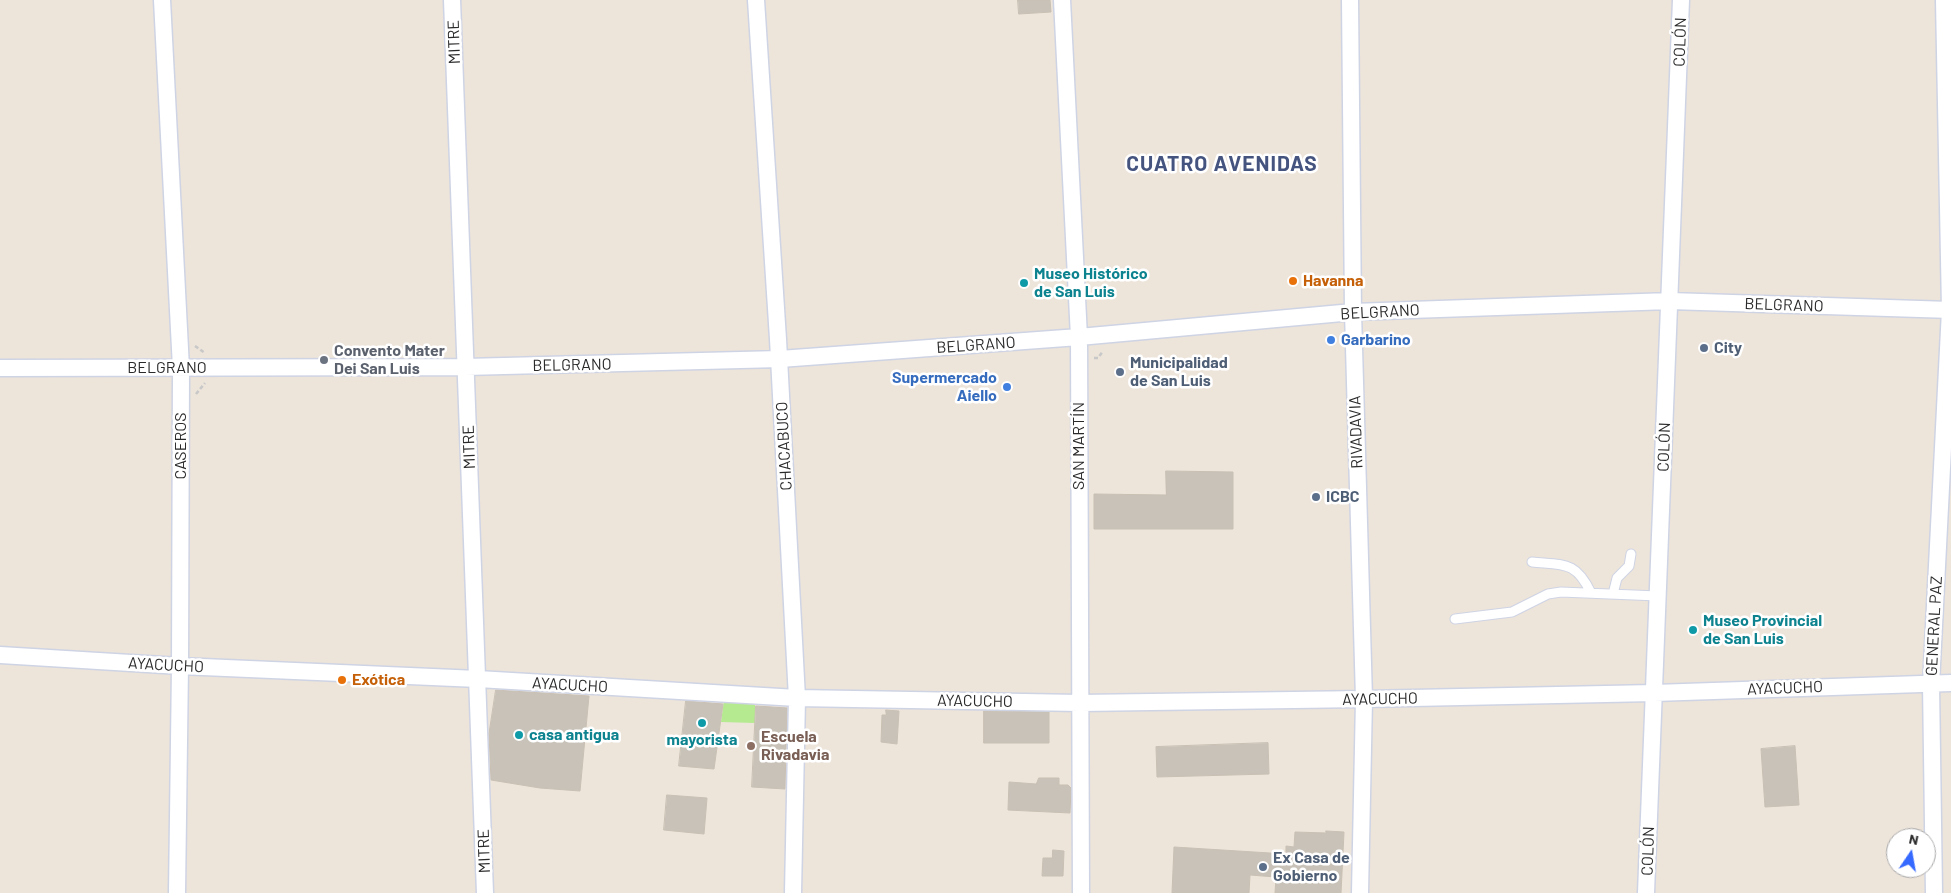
<!DOCTYPE html>
<meta charset="utf-8">
<style>
body{margin:0}
#map{position:relative;width:1951px;height:893px;overflow:hidden;background:#ede4da;font-family:Barlow,sans-serif}
canvas{display:block}
.north{position:absolute;left:1886px;top:828px;width:50px;height:50px;box-sizing:border-box;background:#fff;border:1px solid #aaa;border-radius:50%;rotate:12deg;font-size:14px;font-weight:700;line-height:20px;text-align:center;color:#2a2a2a}
.north::after{content:'';display:block;margin:auto;width:18px;height:22px;background:#3569ff;clip-path:polygon(50% 0,100% 100%,50% 72%,0 100%)}
</style>
<div id="map">
<canvas width="1951" height="893"></canvas>
<div class="north">N</div>
</div>
<script>
const context = document.querySelector('canvas').getContext('2d');
context.lineJoin = 'round';
function fillPath(path, color) {
  context.fillStyle = color;
  context.fill(path, 'evenodd');
}
function stroke(path, color, width, dash) {
  context.strokeStyle = color;
  context.lineWidth = width;
  context.lineCap = dash ? 'butt' : 'round';
  context.setLineDash(dash || []);
  context.stroke(path);
}
function write(font, color, halo, rows, align = 'center') {
  context.font = font + ' Barlow,sans-serif';
  context.lineWidth = 5;
  context.setLineDash([]);
  context.textBaseline = 'middle';
  context.strokeStyle = halo;
  context.fillStyle = color;
  for (const [text, x, y, turn = 0] of rows) {
    context.save();
    context.translate(x, y);
    context.rotate((+turn || 0) * Math.PI / 180);
    context.textAlign = isNaN(turn) ? turn : align;
    if (halo) context.strokeText(text, 0, 0);
    context.fillText(text, 0, 0);
    context.restore();
  }
}
fillPath(new Path2D(`
 M724,700L755,704V723L721,722Z`), '#b5ea90');
const building = new Path2D(`
 M1018,0H1050L1051,12L1019,14Z
 M1166,471L1233,472V529H1094V494L1166,495Z
 M496,690L589,696L580,791L540,788L491,780L489,734Z
 M686,701L723,704L714,769L679,766Z
 M756,706L787,708L785,789L752,787Z
 M886,710L899,711L897,744L881,742L882,715H886Z
 M984,711L1049,712V743H984Z
 M1268,743L1269,774L1157,777L1156,747Z
 M1795,746L1799,805L1765,807L1761,749Z
 M1039,778H1059V785H1068L1071,788L1070,813L1008,810L1009,782L1036,784Z
 M667,795L707,798L704,834L664,830Z
 M1326,831L1344,832L1341,893H1275L1276,877L1250,875L1249,893H1172L1174,847L1286,854V846L1294,847L1295,832L1326,833Z
 M1053,850L1064,851L1063,876H1042L1043,858H1052Z`);
fillPath(building, '#c8c2b9');
stroke(building, '#c9c0b3', 1);
const lane = new Path2D(`
 M1532,562C1564,565 1576,561 1591,593
 M1613,594L1617,578L1629,566L1631,554
 M1455,619L1512,612L1548,594L1561,592L1658,596`);
const street = new Path2D(`
 M162,0L181,368L180,666L177,893
 M452,0L485,893
 M756,0L778,339L797,698L793,893
 M1062,0L1079,337L1081,893
 M1350,0L1353,312L1364,699L1360,893
 M0,368L465,367L780,359L1079,337L1353,312L1670,301L1951,310
 M0,655L180,666L478,679L797,698L1080,703L1364,699L1654,693L1951,683
 M1646,893L1681,0
 M1934,893L1931,684L1950,310L1944,0`);
stroke(lane, '#cfd4e4', 11);
stroke(street, '#cfd4e4', 19);
stroke(new Path2D(`
 M195,346L205,353
 M1094,358H1098L1103,351
 M196,394L205,383`), '#c8c8c8', 2.5, [4, 2.5]);
stroke(lane, '#fff', 9);
stroke(street, '#fff', 16);
for (const [x, y, r, color] of [
 [1293,281,5,"#e8710a"],
 [1024,283,5,"#0f9aa8"],
 [1331,340,5,"#3f7fe0"],
 [1704,348,5,"#5c6f8a"],
 [324,360,5,"#6b7280"],
 [1120,372,5,"#5c6f8a"],
 [1007,387,5,"#3f7fe0"],
 [1316,497,5,"#5c6f8a"],
 [1693,630,5,"#0f9aa8"],
 [342,680,5,"#e8710a"],
 [702,723,5,"#0f9aa8"],
 [519,735,5,"#0f9aa8"],
 [751,746,5,"#8d6e63"],
 [1263,867,5,"#5c6f8a"]
]) {
  const dot = new Path2D();
  dot.arc(x, y, r, 0, 2 * Math.PI);
  context.fillStyle = color;
  context.fill(dot);
  stroke(dot, '#fff', 2);
}
write('16px', '#2a2a2a', '#fff', [
 ["MITRE",454,42,-92],
 ["COLÓN",1680,42,-88],
 ["BELGRANO",1784,305,2],
 ["BELGRANO",1380,312,-3],
 ["BELGRANO",976,345,-4],
 ["BELGRANO",572,365,-1],
 ["BELGRANO",167,368],
 ["RIVADAVIA",1356,432,-92],
 ["CASEROS",181,446,-90],
 ["CHACABUCO",784,446,-93],
 ["SAN MARTÍN",1079,446,-90],
 ["MITRE",469,447,-92],
 ["COLÓN",1664,447,-88],
 ["GENERAL PAZ",1934,626,-87],
 ["AYACUCHO",166,665,3],
 ["AYACUCHO",570,685,3],
 ["AYACUCHO",1785,688,-2],
 ["AYACUCHO",1380,699,-1],
 ["AYACUCHO",975,701,1],
 ["MITRE",484,851,-92],
 ["COLÓN",1648,851,-88]
]);
write('bold 16px', '#0d838f', '#fff', [
 ["Museo Histórico",1034,274],
 ["de San Luis",1034,292],
 ["Museo Provincial",1703,621],
 ["de San Luis",1703,639],
 ["casa antigua",529,735],
 ["mayorista",702,740,"center"]
], 'left');
write('bold 16px', '#c56008', '#fff', [
 ["Havanna",1303,281],
 ["Exótica",352,680]
], 'left');
write('bold 16px', '#366cbe', '#fff', [
 ["Garbarino",1341,340],
 ["Supermercado",997,378,"right"],
 ["Aiello",997,396,"right"]
], 'left');
write('bold 16px', '#4e5e75', '#fff', [
 ["City",1714,348],
 ["Municipalidad",1130,363],
 ["de San Luis",1130,381],
 ["ICBC",1326,497],
 ["Ex Casa de",1273,858],
 ["Gobierno",1273,876]
], 'left');
write('bold 16px', '#5b616d', '#fff', [
 ["Convento Mater",334,351],
 ["Dei San Luis",334,369]
], 'left');
write('bold 16px', '#785e54', '#fff', [
 ["Escuela",761,737],
 ["Rivadavia",761,755]
], 'left');
context.letterSpacing = '1px';
write('bold 21px', '#45547f', '#fff', [
 ["CUATRO AVENIDAS",1222,164]
]);
context.letterSpacing = '0px';
</script>
